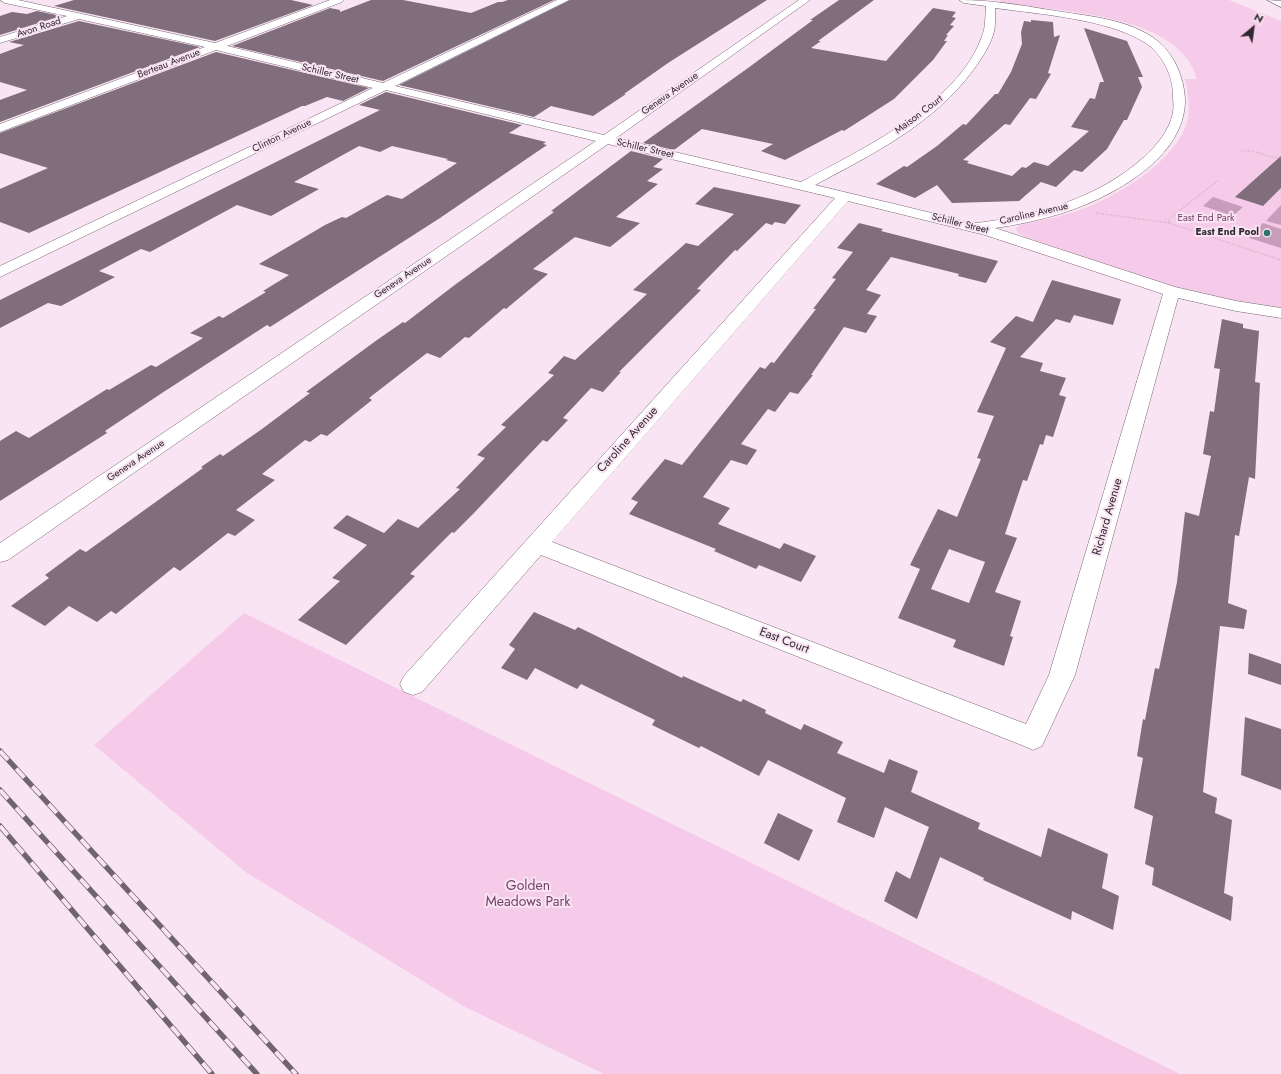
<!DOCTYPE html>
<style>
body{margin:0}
#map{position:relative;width:1281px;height:1074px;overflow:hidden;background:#f9e4f3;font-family:Jost,sans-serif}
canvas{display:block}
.north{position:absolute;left:1233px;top:8px;width:40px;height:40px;-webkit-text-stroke:3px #f9e4f3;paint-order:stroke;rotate:29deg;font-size:11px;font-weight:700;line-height:16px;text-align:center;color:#30282e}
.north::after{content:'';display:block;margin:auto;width:14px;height:18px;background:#30282e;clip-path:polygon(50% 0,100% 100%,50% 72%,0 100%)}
</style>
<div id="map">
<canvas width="1281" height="1074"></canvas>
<div class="north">N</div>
</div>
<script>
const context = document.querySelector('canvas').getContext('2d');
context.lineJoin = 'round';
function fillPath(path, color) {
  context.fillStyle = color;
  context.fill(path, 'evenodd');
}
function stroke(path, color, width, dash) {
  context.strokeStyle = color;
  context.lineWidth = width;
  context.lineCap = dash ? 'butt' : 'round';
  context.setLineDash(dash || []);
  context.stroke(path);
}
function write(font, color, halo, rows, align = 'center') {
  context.font = font + ' Jost,sans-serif';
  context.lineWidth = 4;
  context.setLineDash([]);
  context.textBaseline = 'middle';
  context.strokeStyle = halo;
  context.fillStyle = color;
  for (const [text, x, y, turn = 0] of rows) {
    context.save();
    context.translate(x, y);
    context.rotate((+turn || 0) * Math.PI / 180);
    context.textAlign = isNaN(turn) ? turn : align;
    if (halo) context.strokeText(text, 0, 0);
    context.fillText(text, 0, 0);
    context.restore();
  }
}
fillPath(new Path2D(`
 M1001,0H1229L1281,21V308L1228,301L1179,289L1028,238L1018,233L1016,229L1018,226L1023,224C1045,220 1068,215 1088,207C1123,192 1180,158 1188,118C1190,105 1188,92 1185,79H1197C1181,21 1087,14 1038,7L1036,9L998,3Z
 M244,613L1180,1074H604L465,1007L247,873L94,745Z`), '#f6cbea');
fillPath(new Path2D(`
 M1213,197L1243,207L1233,216L1203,206Z
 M1281,205V225L1266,221Z
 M1263,223L1281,229V248L1249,238Z`), '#c79dbb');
fillPath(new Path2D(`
 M74,0H291L313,5L215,41L54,6Z
 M371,0H403L471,13L498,2H502L508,0H554L383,81L232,46L330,8L340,10V12Z
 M570,0H767L668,63L624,94H626L593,116L551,106L534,117L399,85Z
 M839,0H874L818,41H821L811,48L886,61L933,8L956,12L952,17L956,18L950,25L954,26L946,35H948L944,41H947L933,60L894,99L844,131L842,130L785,160L761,151L773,144L702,129L674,150L643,143L748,68L813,20H810Z
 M37,11L61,16L0,35V16L12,12L27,14Z
 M1031,20L1053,22L1054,37L1060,35L1048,73L1051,74L1036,99L1030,98L1010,125L1005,124L963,160L969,161L967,163L1012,176L1022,167L1026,168L1034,162L1048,166L1089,131L1071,127L1090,98L1095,99L1100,82H1104L1084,28L1127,41L1143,77H1138L1142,87L1127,120H1124L1107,149L1082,172L1074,170L1056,187L1041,182L1019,201L952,203L937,185L915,198L876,184L904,166L907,167L937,146L963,124L966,125L995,94H998L1011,72L1022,44L1021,32L1024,21L1031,22Z
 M79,21L200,47L0,122V100L27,90L0,82V54L24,45L9,42Z
 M216,52L369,88L343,101L327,97L305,106H302L29,233L0,222V189L48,168L0,153V133Z
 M386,92L522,125L509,133L546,142L543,144L547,145L440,218L270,327L267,325L162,393L105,431L107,433L0,501V441L16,431L29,438L107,389L109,390L151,365L156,367L203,338L190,333L219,316L223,318L266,292L263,291L289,275L259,264L325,225L342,217L346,218L387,195L402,199L457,163L446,160L448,159L392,146L380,152L359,146L294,182L319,189L271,216L237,205L150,252L141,249L99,271L115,277L61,306L48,303L0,328V300L380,110L359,105Z
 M631,151L663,159L653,167L663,169L647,181L658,184L616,217L640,223L610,247L575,237L533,269L548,274L506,309L504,308L469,338L465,337L440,358L427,353L369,398L372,400L327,436L321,434L310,442L305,440L262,474L275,480L236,510L255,520L235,536L228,533L180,571L174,567L116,614L111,611L97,622L69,606L45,626L11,606L49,578L45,575L80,549L86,552L203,468L201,467L220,454L223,456L262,429L310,393L306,392L377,340L403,322L405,323L456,284L489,260L554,212L551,211Z
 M1281,156V188L1263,206L1235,197Z
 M714,187L801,205L785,224L775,222L772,225L766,223L737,251L735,250L697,289L701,290L619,372H621L603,392L591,388L563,418L568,420L547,442L543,440L474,513L454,533L452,532L410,574L415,576L346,645L298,620L340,581L332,578L367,545L333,528L347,515L384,533L398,519L418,528L460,489L456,488L485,458L477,455L506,427L501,425L554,375L548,373L564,356L575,360L647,294L633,290L686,243L698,246L734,214L695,204Z
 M859,223L883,229L881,231L998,261L986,283L958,276L959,274L891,257L866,290L881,295L867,314L877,316L866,333L844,327L811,375H813L798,394L790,392L775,412L768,409L741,444L757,450L747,465L731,460L703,497L730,508L718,524L780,549L784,543L816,556L801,582L759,565L756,569L714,551L716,549L629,514L638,502L631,499L665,459L682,465L760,367L765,369L771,362L774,363L816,309H813L836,279L832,278L853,252L837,248Z
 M1052,280L1121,299L1113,325L1074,315L1070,323L1056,319L1020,357L1043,363L1040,371L1066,378L1059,395L1066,397L1053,437L1046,435L1043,445L1040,444L1027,481L1023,480L1005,534L1017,538L995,592L1021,601L1010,636L1013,637L1004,666L953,647L956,640L898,618L920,569L910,565L938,509L957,517L981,459L977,458L994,416L977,412L1006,348L990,342L1016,316L1033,322ZM949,549L985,562L969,603L931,589Z
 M1222,319L1243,324V328L1259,331L1255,382L1260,383L1255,479L1249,477L1239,536L1235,535L1228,603L1247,610L1244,629L1220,626L1203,792L1217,798L1215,813L1232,820L1224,893L1233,897L1231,921L1152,885L1154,868L1145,864L1153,816L1134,808L1143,758L1137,756L1143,719L1145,720L1155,668L1159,669L1177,582L1185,512L1199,516L1211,456L1203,454L1210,411L1214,412L1220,369L1214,368Z
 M534,612L575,630L578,627L682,678L683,676L741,702L743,699L766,710L765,713L801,730L804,724L843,742L837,753L884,773L889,759L918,771L911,792L980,823L978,829L1041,857L1048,828L1108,854L1102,888L1119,896L1113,930L1072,911L1071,920L983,880L984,878L940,857L917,919L884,901L896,871L910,879L929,827L885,807L874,838L837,822L846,798L768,760L759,776L701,746L699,748L652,725L655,720L581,684L577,689L535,668L527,680L501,668L515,649L509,645Z
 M1249,653L1281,664V685L1248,674Z
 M1245,717L1281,729V790L1241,775Z
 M778,813L813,830L799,861L764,843Z`), '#816e7c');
const minor = new Path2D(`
 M0,0H18L215,43L330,0H344L342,2L227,46L383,83L557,0H569L395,86L604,135L799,0H810L616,138L801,182C860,150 959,104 982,36C986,27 985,16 986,6L964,3L959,0C990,0 1020,5 1050,10C1085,16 1130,18 1159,42C1175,56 1184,78 1185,99C1186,158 1112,197 1063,213C1040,220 1017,225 995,228L1175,287L1236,301L1281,308V318L1236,311L1178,298L1075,675L1042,746L1033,750L1024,746L541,555L422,692L413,695L404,692L400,684L404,676L835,198L608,144L8,560L0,562V543L596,141L386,90L0,277V266L373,88L216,50L0,132V124L205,47L79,19L0,43V37L67,16L5,3ZM995,8C1039,14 1107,19 1144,42C1162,53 1173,75 1173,96C1173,101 1174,107 1173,112C1170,130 1157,145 1144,157C1099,198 1036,216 977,223C967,224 947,216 936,214C896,204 855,195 815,185C873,154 934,124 974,69C981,59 989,48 993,35C996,26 995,17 995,8ZM848,201L985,235L1163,294L1049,675L1026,724L552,542Z`);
const highway = new Path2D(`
 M1267,0L1281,1V7Z`);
stroke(minor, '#776572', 1);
stroke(highway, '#776572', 1);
stroke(new Path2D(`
 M1241,151C1258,149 1265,158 1281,158
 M1096,213L1169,223L1281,260
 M1169,223L1170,218L1219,180`), '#a696a1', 1.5, [0.5, 2]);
fillPath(minor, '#fff');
fillPath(highway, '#fff');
const rail = new Path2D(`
 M0,751L296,1074
 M0,790L257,1074
 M0,826L212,1074`);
stroke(rail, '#70646d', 5.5);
stroke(rail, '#f9e4f3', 4, [12]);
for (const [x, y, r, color] of [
 [1267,233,4,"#2c746d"]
]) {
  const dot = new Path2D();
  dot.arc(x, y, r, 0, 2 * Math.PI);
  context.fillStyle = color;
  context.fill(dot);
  stroke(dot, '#f9e4f3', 1.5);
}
write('10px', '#30282e', '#f9e4f3', [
 ["Avon Road",39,28,-18],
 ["Berteau Avenue",169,64,-21],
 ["Schiller Street",330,74,13],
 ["Geneva Avenue",670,94,-35],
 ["Maison Court",919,115,-37],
 ["Clinton Avenue",282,136,-26],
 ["Schiller Street",645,149,13],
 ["Caroline Avenue",1034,214,-13],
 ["Schiller Street",960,224,14],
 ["Geneva Avenue",403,278,-34],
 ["Geneva Avenue",136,461,-34]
]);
write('10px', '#753f69', '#f9e4f3', [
 ["East End Park",1206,219]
]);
write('bold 10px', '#30282e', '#f9e4f3', [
 ["East End Pool",1259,233]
], 'right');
write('12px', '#30282e', '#f9e4f3', [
 ["Caroline Avenue",628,440,-48],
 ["Richard Avenue",1108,517,-74],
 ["East Court",784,641,21]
]);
write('14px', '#753f69', '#f9e4f3', [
 ["Golden",528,887],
 ["Meadows Park",528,903]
]);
</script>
